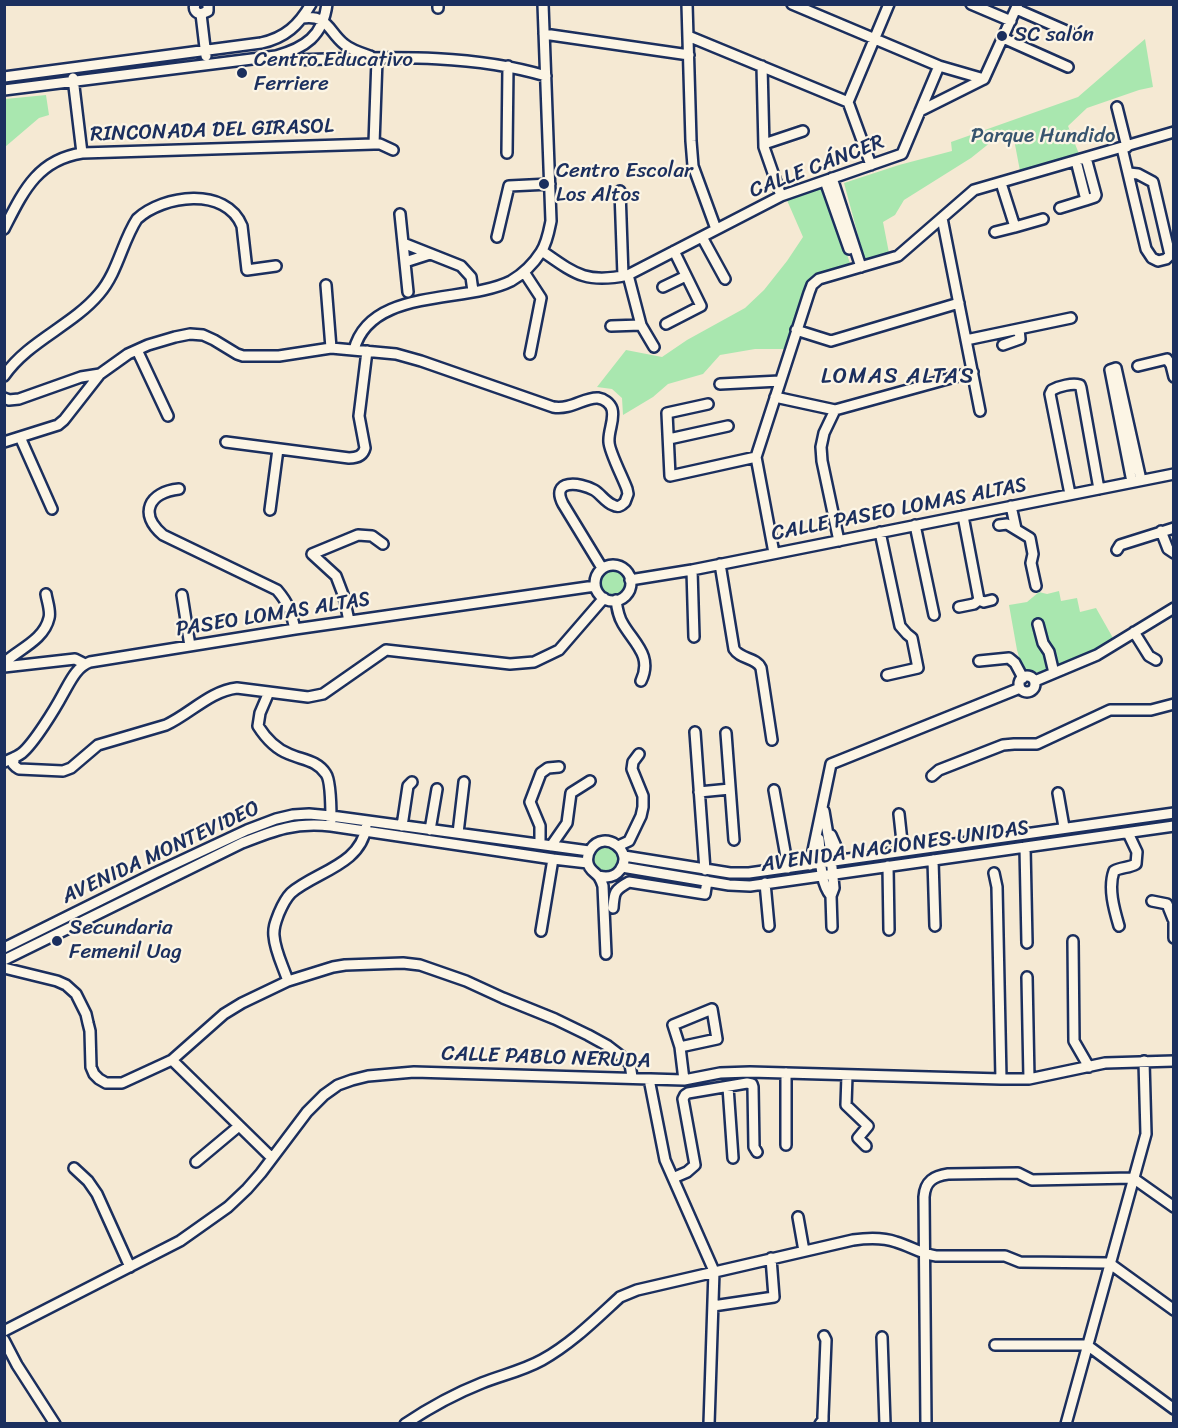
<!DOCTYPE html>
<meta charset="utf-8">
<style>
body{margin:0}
#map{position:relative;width:1178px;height:1428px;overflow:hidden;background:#f5e9d3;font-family:Sriracha,sans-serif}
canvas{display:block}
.frame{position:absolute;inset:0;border:6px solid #1b2f5e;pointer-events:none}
</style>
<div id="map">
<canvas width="1178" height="1428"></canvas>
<div class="frame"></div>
</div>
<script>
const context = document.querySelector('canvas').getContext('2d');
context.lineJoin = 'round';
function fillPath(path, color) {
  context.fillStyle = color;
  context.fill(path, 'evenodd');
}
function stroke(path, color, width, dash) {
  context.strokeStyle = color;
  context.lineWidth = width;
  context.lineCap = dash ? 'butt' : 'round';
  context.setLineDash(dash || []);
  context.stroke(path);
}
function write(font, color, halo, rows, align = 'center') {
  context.font = font + ' Sriracha,sans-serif';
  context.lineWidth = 4.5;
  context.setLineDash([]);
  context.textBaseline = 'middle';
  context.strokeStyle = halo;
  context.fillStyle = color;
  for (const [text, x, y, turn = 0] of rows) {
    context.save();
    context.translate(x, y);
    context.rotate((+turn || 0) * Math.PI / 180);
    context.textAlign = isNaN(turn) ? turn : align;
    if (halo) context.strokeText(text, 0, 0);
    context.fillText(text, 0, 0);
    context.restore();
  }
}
fillPath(new Path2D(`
 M1145,39L1153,87L1139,90L1087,108L1068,126L1079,154L1020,171L1013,134L991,142L971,158L904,200L895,215L883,222L889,253L865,261L844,183L899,165L952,151L951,142L1078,97Z
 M46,95L49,115L39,118L5,147V99Z
 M823,185L851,266L810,279L787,349H755L720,355L703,374L668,384L653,397L623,415L622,398L612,389L597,387L626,350L662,357L687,340L745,308L764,290L787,261L803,237L786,198Z
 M599 583a13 13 0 1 1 26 0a13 13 0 1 1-26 0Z
 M1059,591L1061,601L1077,598L1080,612L1096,608L1113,638C1088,654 1053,673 1024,674L1017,650L1009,605L1027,602L1039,592L1047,594Z
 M613,843L622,863L609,876L592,869L590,851L594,847Z`), '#a9e7af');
const minor = new Path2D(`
 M195,4C193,10 196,13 201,14
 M687,4L691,141L693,166L716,229
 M792,4L939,66L984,79
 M971,4L1011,21
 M438,8V4
 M1016,9L1071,33
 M201,14L206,56
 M201,14L208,11V4
 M302,18C328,14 328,31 344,44C351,50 361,53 370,56
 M544,34L689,55
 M688,36L848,102L871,165
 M1003,38L1068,67
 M276,60C366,59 458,50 546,76
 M762,66L764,147L781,196
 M4,77L261,43C285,38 299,25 311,4
 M73,78L82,153
 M4,90L276,56C305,48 323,36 327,4
 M848,102L889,4
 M1117,107L1127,147
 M920,111L984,79L1018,4
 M374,144L377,59
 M764,144L803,131
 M1122,148L1146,249L1152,258L1158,261L1166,259L1170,255L1153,182L1138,174L1129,173
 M507,153L508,66
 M1086,158L1096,195L1095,197L1086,200
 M832,178L861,267
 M825,181L849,249
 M620,191L623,276
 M1060,208L1086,200L1076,161
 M400,214L408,292
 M942,218L980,411
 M1015,227L1043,219
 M4,229C23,192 37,160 82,153L374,144H380L393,150
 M995,232L1015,227L1001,183
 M497,237L509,186L550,184
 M702,237L725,279
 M403,243L461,266L471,277L473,291
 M542,251C575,274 586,284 628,275L781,196L902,154L939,66
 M405,262L430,254
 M524,272L541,298L530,354
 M628,275L641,325L654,347
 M326,285L331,348
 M663,287L686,276
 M666,324L701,306L674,251
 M611,326L641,325
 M796,330L831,341L959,303
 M966,340L1071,318
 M1003,345L1020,339L1019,329
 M137,350L168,416
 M354,350C370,287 465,304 511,281C523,274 534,263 541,252C547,243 549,231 551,221L543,4
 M1138,366L1167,359L1171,365L1174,377
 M4,376C28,341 72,326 99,294C118,272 122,242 137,219C163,195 226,186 242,226L247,270L276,266
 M720,384L780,381
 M775,397L835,410L973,372
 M4,398L9,400L19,399L81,377L100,374
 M708,404L667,413L670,476L756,457
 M835,410L824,433L821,447L822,461L839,541
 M20,437L52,509
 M669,439L728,426
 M4,442L58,425L64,420L100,374L128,354L148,345L175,337L190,334L203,335L214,340L237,354L243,356H279L331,348L396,354L421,361L553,407C572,410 584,397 598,398C604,399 610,403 612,409C615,420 608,431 609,442C609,451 623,478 627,489L628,494L625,502C621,506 618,508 613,505C605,502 601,494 594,490C580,482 550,479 563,504L602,568
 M226,442L349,458C357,458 363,456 365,448L359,416L367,351
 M1132,482L1110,370L1116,368L1141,480
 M179,489C149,492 138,514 163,535L277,590C289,604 291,612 295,629
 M1070,494L1050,394L1052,390C1059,386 1072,383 1080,385L1081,388L1099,489
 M1011,506L1016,529
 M270,510L278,449
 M963,516L979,600
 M915,525L934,615
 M999,525L1007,524L1030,538L1033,554L1031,563L1036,586
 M1161,531L1168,549L1174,553
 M880,532L900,626L907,634L912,638L918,668L887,675
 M1117,550L1120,545L1174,528
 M774,553L756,457L809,293L812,285L819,279L898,256L974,190L1174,132
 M720,564L734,649C741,660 756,657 761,668L772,740
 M595 583a18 18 0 1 1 36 0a18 18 0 1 1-36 0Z
 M692,570L694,637
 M630,580L692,570L1174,474
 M182,595L190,646
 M616,600C617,608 618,616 623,624C634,643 653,656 641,681
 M959,607L974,604L979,600L984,602L992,600
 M349,621L344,597L336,576L312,554L358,535L372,536L383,544
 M1038,624L1043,643L1049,652L1054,673
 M1134,632L1149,656L1156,660
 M979,661L1009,658L1015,663L1023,678
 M4,663C19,649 44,640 49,618C51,611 47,601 46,594
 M4,667L75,659L85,664
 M1019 684a8 8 0 1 1 16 0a8 8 0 1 1-16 0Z
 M1035,681L1097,655L1174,608
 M269,692L260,713L258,726C265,737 276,749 289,754C302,760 317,760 326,774C331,781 331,811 331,821
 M695,732L705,870
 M726,733L734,840
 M15,757L13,764L16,767L19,769L63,771L71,768L98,745L166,725C190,714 210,691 237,688L308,697L323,694L386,650L510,664L534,662L559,650L604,598
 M4,762C11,759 17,757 22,753C34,743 55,709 63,694C70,682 76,667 90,662L295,629L595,586
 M932,776L939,770L1003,745L1014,744H1037L1110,710H1151L1174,704
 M774,790L788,868
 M699,792L730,789
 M1058,793L1064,827
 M824,811L830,847L834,888L831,896L832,927
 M899,814L903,851
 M402,826L408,786L412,782
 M430,830L437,789
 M458,833L464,782
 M831,835L842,860
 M819,839C821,857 819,881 831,896
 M540,844V826L530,802L541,773L548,768L559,767
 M551,846L567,823L571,793L590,781
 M618,846L629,841L641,816L643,807V796L632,769L633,762L639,754
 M1025,847L1027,943
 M624,856L730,873H749L1174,813
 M933,860L935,926
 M810,865L831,764L1020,688
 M888,866L889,930
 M622,867L729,885L750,886L1174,826
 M994,873L997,887L1001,1079
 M599,876C607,878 615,877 620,870C635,851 604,829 591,849C588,853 587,858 588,863C589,870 595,872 599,877C601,880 602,883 603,886L606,954
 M765,883L769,926
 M1152,901L1167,904L1173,919
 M613,908C614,893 614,890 629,882L705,894L707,881
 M1174,919V938
 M1119,926C1114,909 1108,888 1114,871C1121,867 1129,868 1136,864L1137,852L1128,833
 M541,931L553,859
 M1073,941L1074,1041L1089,1067
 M4,948L155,873L247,830L276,819L293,815L309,814L331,816L589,851
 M4,960L242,843C275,830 295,822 331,826L553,859L588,863
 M4,968L57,981L66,985L76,994L86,1014L88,1023L90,1031L91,1067L94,1074L99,1079L106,1083H122L172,1060L224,1014L242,1003L288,981L333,967L345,965L403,963L420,965L466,981L503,998L555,1019L588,1035L608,1046L625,1059L630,1064L632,1077
 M1027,977L1029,1079
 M288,981C283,966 275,951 274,936C273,927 276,921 279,913C282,906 285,899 291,893C315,872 361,865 366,827
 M680,1047L717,1039L712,1009L673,1025L680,1047L684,1080
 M172,1060L272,1158
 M847,1075L846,1105L868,1126L858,1138L866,1146
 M649,1079L665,1160L714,1271L709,1424
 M728,1087L733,1158
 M786,1145V1073
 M196,1162L239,1126
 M74,1168L88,1181L97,1194L130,1267
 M673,1178L687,1172L695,1165L683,1099L685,1095L688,1093L747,1083L752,1084L753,1087L754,1147L757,1152
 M798,1217L804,1251
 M713,1306L774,1297L771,1258
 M4,1331L180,1241L228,1207L247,1189L261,1173L307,1112L324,1095L338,1085L352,1080L368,1076L414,1072L684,1080L720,1073L750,1072L1001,1079H1029L1105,1063L1174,1061
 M882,1337L885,1424
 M4,1340L17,1365L55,1424
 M995,1345H1087L1174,1409
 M405,1424C429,1408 454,1394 482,1383C502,1375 522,1371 542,1360C571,1344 595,1320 620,1297L637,1290L853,1240C867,1238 882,1237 896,1242C910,1246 921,1254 936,1256H1005L1020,1262L1109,1263L1174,1310
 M820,1424L823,1420V1416L826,1340L824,1336
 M926,1424L924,1197C925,1181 934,1176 948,1174L1018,1173L1032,1180L1133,1178L1174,1207
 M1066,1424L1146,1134L1144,1061`);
stroke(minor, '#1b2f5e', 14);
stroke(minor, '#fcf5e5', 9);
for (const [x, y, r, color] of [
 [1002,36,6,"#1b2f5e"],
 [242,73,6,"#1b2f5e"],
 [544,184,6,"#1b2f5e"],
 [57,941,6,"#1b2f5e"]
]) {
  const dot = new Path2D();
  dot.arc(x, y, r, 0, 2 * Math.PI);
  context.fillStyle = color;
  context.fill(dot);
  stroke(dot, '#fcf5e5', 2);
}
write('21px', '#1b2f5e', '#fcf5e5', [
 ["SC salón",1014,36],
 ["Centro Educativo",254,61],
 ["Ferriere",254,85],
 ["Centro Escolar",556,172],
 ["Los Altos",556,196],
 ["Secundaria",69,929],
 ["Femenil Uag",69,953]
], 'left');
write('21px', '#1b2f5e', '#fcf5e5', [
 ["RINCONADA DEL GIRASOL",212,131,-2],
 ["CALLE CÁNCER",817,167,-21],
 ["CALLE PASEO LOMAS ALTAS",899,510,-11],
 ["PASEO LOMAS ALTAS",273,615,-9],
 ["AVENIDA NACIONES UNIDAS",895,847,-8],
 ["AVENIDA MONTEVIDEO",161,853,-25],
 ["CALLE PABLO NERUDA",546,1058,2]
]);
write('21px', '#37546e', '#fcf5e5', [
 ["Parque Hundido",1043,137]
]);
context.letterSpacing = '1.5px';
write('22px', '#1b2f5e', '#fcf5e5', [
 ["LOMAS ALTAS",898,377]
]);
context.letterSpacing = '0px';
</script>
